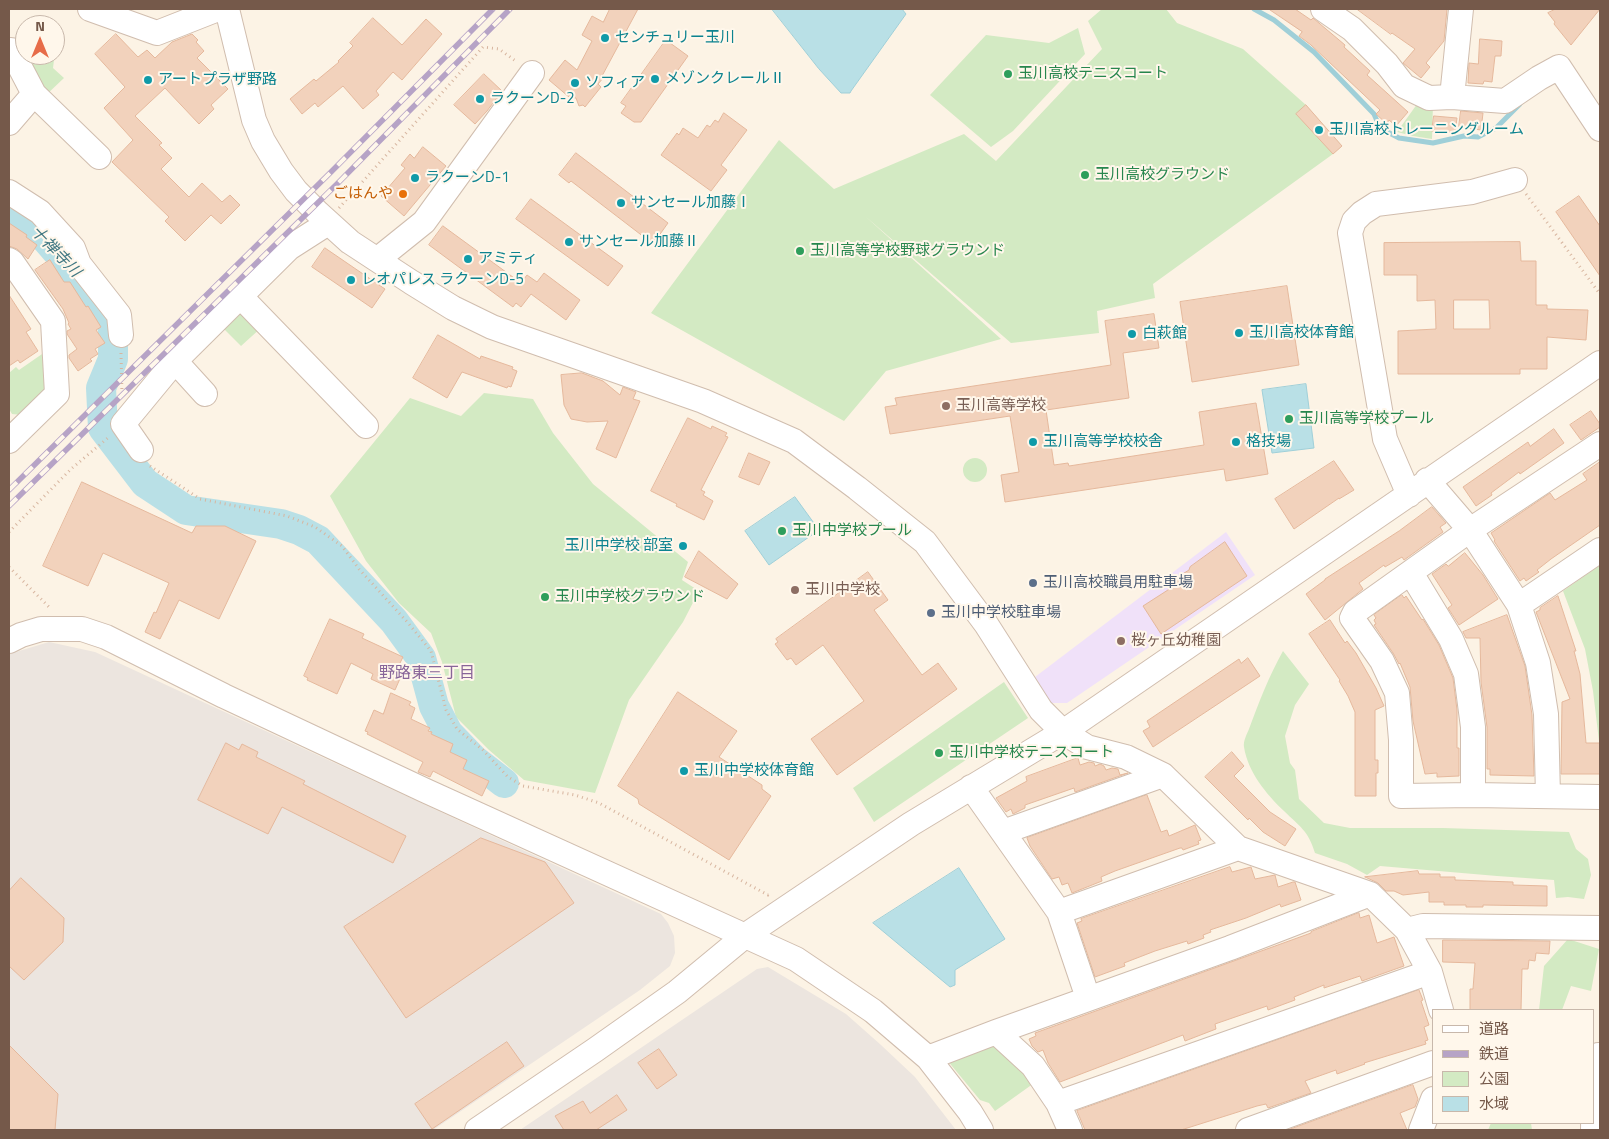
<!DOCTYPE html>
<meta charset="utf-8">
<style>
body{margin:0}
#map{position:relative;width:1609px;height:1139px;overflow:hidden;background:#fcf3e5;font-family:"Titillium Web","Noto Sans JP",sans-serif}
canvas{display:block}
.frame{position:absolute;inset:0;border:10px solid #75594a;pointer-events:none}
.legend{position:absolute;left:1432px;top:1009px;width:162px;height:115px;box-sizing:border-box;background:#fff7eb;border:1px solid #c8b8ab;margin:0;padding:6px 9px;list-style:none;font-size:15px;color:#75594a}
.legend li{display:flex;align-items:center;gap:10px;height:25px}
.legend b{width:25px;border:1px solid #c8b8ab}
.north{position:absolute;left:15px;top:15px;width:50px;height:50px;box-sizing:border-box;background:#fff7eb;border:1px solid #c8b8ab;border-radius:50%;rotate:0deg;font-size:14px;font-weight:700;line-height:20px;text-align:center;color:#75594a}
.north::after{content:'';display:block;margin:auto;width:18px;height:22px;background:#e76c49;clip-path:polygon(50% 0,100% 100%,50% 72%,0 100%)}
</style>
<div id="map">
<canvas width="1609" height="1139"></canvas>
<div class="frame"></div>
<ul class="legend">
<li><b style="height:6px;background:#fff"></b>道路</li>
<li><b style="height:6px;background:#b6a3c6"></b>鉄道</li>
<li><b style="height:14px;background:#d3eac3"></b>公園</li>
<li><b style="height:14px;background:#b9e0e6"></b>水域</li>
</ul>
<div class="north">N</div>
</div>
<script>
const context = document.querySelector('canvas').getContext('2d');
context.lineJoin = 'round';
function fillPath(path, color) {
  context.fillStyle = color;
  context.fill(path, 'evenodd');
}
function stroke(path, color, width, dash) {
  context.strokeStyle = color;
  context.lineWidth = width;
  context.lineCap = dash ? 'butt' : 'round';
  context.setLineDash(dash || []);
  context.stroke(path);
}
function write(font, color, halo, rows, align = 'center') {
  context.font = font + ' "Titillium Web","Noto Sans JP",sans-serif';
  context.lineWidth = 4;
  context.setLineDash([]);
  context.textBaseline = 'middle';
  context.strokeStyle = halo;
  context.fillStyle = color;
  for (const [text, x, y, turn = 0] of rows) {
    context.save();
    context.translate(x, y);
    context.rotate((+turn || 0) * Math.PI / 180);
    context.textAlign = isNaN(turn) ? turn : align;
    if (halo) context.strokeText(text, 0, 0);
    context.fillText(text, 0, 0);
    context.restore();
  }
}
fillPath(new Path2D(`
 M49,642L95,652L661,914L668,923L674,936L675,953L670,966L640,990L433,1130H9V654Z
 M768,967L846,1014L881,1045L915,1077L956,1130H520L757,969Z`), '#ece5df');
fillPath(new Path2D(`
 M1226,532L1255,575L1067,703H1051L1035,677Z`), '#f0e1f9');
fillPath(new Path2D(`
 M1102,9H1166L1177,23L1243,49L1306,105L1342,146L1333,154L1153,284L1155,298L1097,311L1099,333L1011,343L865,216L1001,339L886,371L844,421L651,313L779,140L834,189L964,134L996,161L1102,49L1088,21Z
 M1078,28L1085,54L1013,131L991,147L930,95L986,35L1049,43Z
 M27,55H47L54,60L53,68L64,78L44,97L23,59Z
 M1420,100L1433,103L1432,139L1413,136L1397,132Z
 M239,304L262,327L241,346L221,326Z
 M45,352L48,391L23,415L12,414L9,409V373L16,367L19,370Z
 M484,393L533,399L553,433L593,484L688,562L682,580L699,591L683,622L629,700L595,793L524,780L489,750L456,717L442,662L431,633L399,603L366,561L330,496L410,398L461,416Z
 M963 470a12 12 0 1 1 24 0a12 12 0 1 1-24 0Z
 M1600,565V741H1599L1593,691L1585,649L1563,591Z
 M1283,651L1309,684L1295,705L1285,736L1290,763L1295,770L1299,799L1324,823L1350,828H1443L1569,832L1576,849L1588,859L1591,875L1584,899L1568,897L1556,898L1554,880L1497,876L1380,866L1367,875L1347,864L1315,853C1308,830 1300,827 1284,811C1266,794 1248,772 1244,747C1243,741 1247,734 1249,729C1259,702 1269,676 1283,651Z
 M1004,682L1028,718L874,822L853,788Z
 M1568,939L1599,949L1591,991L1571,986L1562,1010H1539L1544,966Z
 M996,1040L1037,1081L995,1111L989,1103L980,1100L947,1060Z
 M1491,1123H1531L1532,1130H1488Z`), '#d3eac3');
const water = new Path2D(`
 M772,9H902L906,14L851,91L850,93H841L819,69Z
 M1306,384L1314,448L1272,453L1262,390Z
 M795,497L819,530L769,565L745,531Z
 M959,868L1005,939L955,970V985L950,987L873,923Z`);
fillPath(water, '#b9e0e6');
stroke(water, '#9fcfd8', 1);
stroke(new Path2D(`
 M1254,9L1274,20L1314,52L1374,114L1380,128L1399,138L1433,143L1464,136L1478,137L1496,128L1520,104`), '#9fcfd8', 5);
stroke(new Path2D(`
 M9,208L29,223L46,239L110,313L113,331V359L101,388L103,428L145,483L186,510L281,524L299,530L318,540L394,621L421,658L434,706L448,733L473,759L504,783`), '#b9e0e6', 30);
const building = new Path2D(`
 M610,9H638L602,76L604,77L598,84L601,87L585,107L583,105L579,106L576,98L569,97L549,80L565,60L577,70L592,41L582,35L592,16L603,22Z
 M1269,9H1295L1311,20L1313,18L1345,45L1344,47L1370,71L1367,75L1408,112L1396,126L1389,120L1387,124L1376,114L1380,110L1311,45L1299,36L1302,32Z
 M1357,9H1447L1444,41L1426,63L1430,67L1421,78L1403,63L1415,49L1392,33L1391,34Z
 M1556,9H1600L1571,45L1554,24L1555,22L1548,13Z
 M373,18L402,45L426,19L442,34L402,80L393,72L376,91L379,95L363,109L343,86L318,107L315,103L302,114L290,99L314,79L316,81L339,62L338,61L353,46L350,43Z
 M116,34L138,57L147,50L155,58L172,42L192,34L198,40L196,42L204,51L197,58L228,89L211,105L214,109L199,124L165,88L135,116L162,143L159,145L172,158L161,169L189,197L202,183L222,202L230,195L240,205L221,224L211,215L185,241L165,221L169,217L112,162L133,140L104,108L125,87L95,54Z
 M1480,39L1502,41L1501,56H1495L1492,82L1484,81L1483,84L1468,83L1469,63L1478,64Z
 M666,40L688,56L641,122H634L621,113L626,106L621,103Z
 M484,74L502,91L487,111L475,124L454,105Z
 M1306,105L1342,146L1333,154L1296,114Z
 M1461,111L1483,113L1481,130L1459,127Z
 M724,113L747,130L721,165L727,170L711,191L661,155L677,133L679,135L683,128L698,138L707,125L710,127L715,120L718,122Z
 M1434,116L1457,118L1455,133L1432,131Z
 M423,147L446,166L404,216L381,196L405,168L401,165L410,154L414,158Z
 M576,153L668,223L653,244L571,181L569,183L559,175Z
 M1579,196L1600,226V276L1556,212Z
 M531,199L623,266L608,286L516,219Z
 M9,223L27,235L26,237L37,245L28,259L17,249L9,246Z
 M443,226L521,283L527,275L537,282L544,273L580,300L566,320L531,294L521,307L516,303L513,307L429,245Z
 M1520,242L1521,261H1536V305H1547V309L1588,310L1586,340L1547,337V369H1520V374H1398V331L1436,329L1435,300L1417,301V275H1384V243ZM1454,300H1489L1490,329H1454Z
 M325,248L385,289L372,308L312,267Z
 M50,260L64,282H70L86,307L88,306L101,327L96,330L105,343L95,349L98,354L90,359L92,361L78,371L69,358V355L77,349L67,334V331L71,329L68,324L69,323L63,309L35,270Z
 M1287,286L1299,365L1192,382L1180,302Z
 M9,295L31,329L26,332L38,351L20,363L18,360L9,366Z
 M1154,314L1159,348L1123,353L1129,398L1046,410L1054,465L1068,463L1069,466L1204,445L1199,412L1256,403L1268,474L1226,481L1224,469L1005,502L1001,475L1019,472L1010,416L890,434L885,407L897,405L895,398L1111,365L1105,321Z
 M438,335L480,359L481,356L513,367L512,369L517,371L511,387L508,386L507,388L462,372L447,398L413,378Z
 M582,373L603,381L620,395L623,387L636,392L633,399L640,401L616,458L596,449L608,421L587,422L571,419L564,405L561,375Z
 M1591,411L1600,424V427L1581,440L1570,425Z
 M688,418L711,429L712,426L727,433L725,436L728,437L701,490L705,492L703,495L713,501L704,520L676,506L677,504L651,491Z
 M1554,429L1564,443L1520,474L1519,472L1491,493L1492,495L1476,506L1463,487L1528,442L1530,446Z
 M749,453L770,462L759,485L739,477Z
 M1334,461L1354,490L1339,499V498L1294,529L1275,499Z
 M1600,462V525L1551,559L1537,570L1539,572L1526,581L1524,578L1520,581L1494,541L1495,540L1491,533L1550,493L1555,500L1587,480L1583,474Z
 M82,482L192,533L196,526H225L256,541L219,619L179,600L160,639L145,632L154,612L156,613L169,583L103,553L88,586L43,566Z
 M1432,507L1446,523L1440,527L1443,532L1404,560L1402,557L1385,567L1384,565L1359,583L1363,589L1325,620L1306,594L1325,580V579L1399,531Z
 M1225,542L1247,576L1161,634L1143,606L1171,588L1168,583L1189,570L1190,567Z
 M699,551L738,584L727,599L685,577Z
 M1465,553L1483,575L1498,599L1459,625L1448,608L1452,605L1432,574L1446,564L1448,566Z
 M868,572L888,600L874,610L922,675L938,663L957,689L837,775L811,739L864,701L823,645L796,665L791,658L787,660L775,644L778,642L776,639Z
 M1402,595L1404,598L1406,596L1422,620L1423,619L1439,645L1453,678L1457,710V748H1459V776L1437,777V773L1425,774L1413,721L1410,687L1400,663L1399,664L1393,653L1374,625L1376,624L1374,620L1376,618L1374,615Z
 M1558,596L1576,651H1574L1580,674L1586,743H1600V774H1561L1562,702L1570,699L1536,612L1540,610V608Z
 M1507,615L1525,666L1532,715L1534,776L1490,775V769H1487V727L1481,682L1480,638H1466L1463,632Z
 M330,619L364,634L362,638L403,657L396,671L402,674L395,690L371,679L373,674L351,663L337,694L307,680L308,678L304,676Z
 M1330,620L1345,643L1347,641L1356,653L1376,688L1384,706L1375,710V760H1378V773H1376V796H1355V712L1348,696L1339,681L1340,680L1309,634Z
 M1248,658L1260,676L1153,747L1143,731L1150,727L1147,721L1239,659L1241,663Z
 M678,692L737,731L719,757L762,785V789L771,796L729,860L639,804L638,799L618,786Z
 M391,693L411,702L409,705L415,708L411,719L430,728L428,731L432,732L431,734L453,744L450,752L467,760L463,769L489,781L482,796L433,771L430,777L418,772L423,762L367,734L368,732L365,731L374,710L383,714Z
 M226,743L239,750L242,744L258,752L256,757L305,781L303,784L406,836L393,863L282,807L268,834L198,800Z
 M1232,752L1244,766L1234,776L1270,812L1296,829L1285,846L1263,832L1249,818L1248,820L1205,777Z
 M1078,758L1080,765L1089,762L1094,763L1095,766L1100,764L1104,766L1106,770L1112,768L1118,769L1120,775L1128,773L1075,792L1074,788L1025,805V808L1013,814L1011,809L1006,812L996,798L1027,781L1026,777Z
 M1147,795L1161,832L1167,830L1169,836L1195,825L1201,840L1198,841L1199,844L1183,850L1182,848H1180L1115,871L1101,877L1102,881L1072,893L1068,883L1062,885L1059,877L1052,879L1030,846L1027,838Z
 M481,838L545,862L574,903L406,1018L344,927Z
 M1230,867L1232,872L1251,867L1255,879L1275,875L1278,887L1293,882H1295L1301,900L1281,907L1280,904L1246,918L1210,930L1211,932L1203,935L1204,938L1188,944L1187,941L1155,951L1124,963L1125,966L1095,977L1077,923L1082,921L1081,919Z
 M1418,871L1419,874H1440V877H1455V880L1513,882V885L1547,886V906L1483,905V907H1466V905H1444V902H1429V892L1403,895L1394,891H1386L1378,883L1365,877Z
 M21,878L64,918L63,942L24,980L9,966V891Z
 M1359,913L1360,918L1369,915L1377,943L1394,937L1404,966L1362,981L1360,976L1324,988V985L1294,997L1295,1000L1268,1010L1267,1006L1215,1024L1216,1029L1185,1041L1183,1035L1060,1082L1048,1063L1043,1050L1038,1052L1032,1046L1029,1039L1036,1036L1035,1033L1311,933V932Z
 M1443,940L1550,941L1549,954L1536,953L1535,961L1529,960L1528,969H1522L1521,1010H1470V989H1473L1475,963L1443,962Z
 M1419,990L1423,1000L1421,1001L1429,1025L1424,1027L1428,1040L1425,1041L1426,1044L1364,1063L1365,1064L1337,1074L1336,1070L1305,1081L1311,1093L1268,1108L1266,1104L1257,1106L1181,1130H1085L1077,1111Z
 M507,1042L524,1066L432,1129L415,1104Z
 M9,1045L58,1094L55,1130H9Z
 M659,1049L677,1075L657,1089L638,1063Z
 M1413,1085L1418,1099L1415,1107L1400,1113L1407,1130H1288Z
 M617,1095L627,1110L596,1130H564L555,1116L583,1101L590,1113Z`);
fillPath(building, '#f2d2bc');
stroke(building, '#e5b89c', 1);
const minor = new Path2D(`
 M90,9L157,33L218,9
 M227,9L254,120L263,141L281,171L296,191L318,213L350,242L411,282L453,308L492,327L703,401L794,441L857,488L925,542L986,624L1041,710L1063,732L1087,747L1126,757L1163,775L1238,848L1370,894L1407,930L1430,972L1441,1010
 M1323,9L1352,29L1387,64L1404,86L1429,98L1452,97L1505,101L1539,78L1559,67L1600,129
 M11,50L34,94L99,157
 M1452,97L1461,9
 M9,123L34,94
 M9,192L40,212L73,248L79,264L119,315L121,335
 M378,259L424,222L532,73
 M9,260L12,262L53,321L57,394L9,441
 M241,297L366,426
 M175,361L205,394
 M1600,444L1470,530L1355,612L1352,618L1382,661L1397,693L1401,740V796L1473,795L1600,797
 M141,450L123,424L175,361L289,248L328,223
 M1427,480L1470,530L1519,605
 M1409,495L1385,439L1350,233L1354,221L1362,213L1376,204L1472,192L1515,180
 M1411,573L1451,639L1466,674L1473,727V795
 M9,641L21,635L41,629H82L106,637L224,696L424,790L796,959L873,1011L928,1058L970,1112L981,1130
 M971,787L1059,912L1088,998
 M1548,796L1546,714L1538,663L1519,605L1600,550
 M1003,832L1163,775
 M1059,912L1238,848
 M1407,930L1423,926L1600,928
 M996,1032L1033,1066L1058,1103L1070,1130
 M928,1058L996,1032L1230,948L1370,894
 M1058,1103L1430,972
 M477,1130L595,1050L677,992L746,935L911,824L1063,732L1600,363
 M1248,1130L1433,1063
 M1421,1130L1433,1099
 M1593,1130L1594,1059L1598,1055H1600`);
stroke(minor, '#d0bdae', 26);
stroke(new Path2D(`
 M1526,194L1600,294
 M339,208L483,47L499,49L517,62
 M121,353L122,394
 M150,466L200,499L287,516L315,527L342,546L359,569L409,624L431,651L446,710L457,729L483,750L508,777L523,786L575,795L599,803L768,895L771,893
 M9,532L71,469L109,437
 M9,567L51,609`), '#d7b59f', 3, [1, 4]);
stroke(minor, '#fff', 24);
const rail = new Path2D(`
 M9,490L330,173L493,9
 M9,506L338,183L510,9`);
stroke(rail, '#b6a3c6', 5.5);
stroke(rail, '#fff7eb', 4, [11]);
for (const [x, y, r, color] of [
 [605,38,5,"#0f9aa8"],
 [1008,74,5,"#2e9e5b"],
 [655,79,5,"#0f9aa8"],
 [148,80,5,"#0f9aa8"],
 [575,83,5,"#0f9aa8"],
 [480,99,5,"#0f9aa8"],
 [1319,130,5,"#0f9aa8"],
 [1085,175,5,"#2e9e5b"],
 [415,178,5,"#0f9aa8"],
 [403,194,5,"#e8710a"],
 [621,203,5,"#0f9aa8"],
 [569,242,5,"#0f9aa8"],
 [800,251,5,"#2e9e5b"],
 [468,259,5,"#0f9aa8"],
 [351,280,5,"#0f9aa8"],
 [1239,333,5,"#0f9aa8"],
 [1132,334,5,"#0f9aa8"],
 [946,406,5,"#8d6e63"],
 [1289,419,5,"#2e9e5b"],
 [1033,442,5,"#0f9aa8"],
 [1236,442,5,"#0f9aa8"],
 [782,531,5,"#2e9e5b"],
 [683,546,5,"#0f9aa8"],
 [1033,583,5,"#5c6f8a"],
 [795,590,5,"#8d6e63"],
 [545,597,5,"#2e9e5b"],
 [931,613,5,"#5c6f8a"],
 [1121,641,5,"#8d6e63"],
 [939,753,5,"#2e9e5b"],
 [684,771,5,"#0f9aa8"]
]) {
  const dot = new Path2D();
  dot.arc(x, y, r, 0, 2 * Math.PI);
  context.fillStyle = color;
  context.fill(dot);
  stroke(dot, '#fff7eb', 2);
}
write('15px', '#0d838f', '#fff7eb', [
 ["センチュリー玉川",615,38],
 ["メゾンクレールⅡ",665,79],
 ["アートプラザ野路",158,80],
 ["ソフィア",585,83],
 ["ラクーンD-2",490,99],
 ["玉川高校トレーニングルーム",1329,130],
 ["ラクーンD-1",425,178],
 ["サンセール加藤Ⅰ",631,203],
 ["サンセール加藤Ⅱ",579,242],
 ["アミティ",478,259],
 ["レオパレス ラクーンD-5",361,280],
 ["玉川高校体育館",1249,333],
 ["白萩館",1142,334],
 ["玉川高等学校校舎",1043,442],
 ["格技場",1246,442],
 ["玉川中学校 部室",673,546,"right"],
 ["玉川中学校体育館",694,771]
], 'left');
write('15px', '#27864d', '#fff7eb', [
 ["玉川高校テニスコート",1018,74],
 ["玉川高校グラウンド",1095,175],
 ["玉川高等学校野球グラウンド",810,251],
 ["玉川高等学校プール",1299,419],
 ["玉川中学校プール",792,531],
 ["玉川中学校グラウンド",555,597],
 ["玉川中学校テニスコート",949,753]
], 'left');
write('15px', '#c56008', '#fff7eb', [
 ["ごはんや",393,194]
], 'right');
write('15px', '#785e54', '#fff7eb', [
 ["玉川高等学校",956,406],
 ["玉川中学校",805,590],
 ["桜ヶ丘幼稚園",1131,641]
], 'left');
write('15px', '#4e5e75', '#fff7eb', [
 ["玉川高校職員用駐車場",1043,583],
 ["玉川中学校駐車場",941,613]
], 'left');
write('italic 16px', '#407782', '#fff7eb', [
 ["十禅寺川",55,252,46]
]);
write('16px', '#886599', '#fff7eb', [
 ["野路東三丁目",427,674]
]);
</script>
